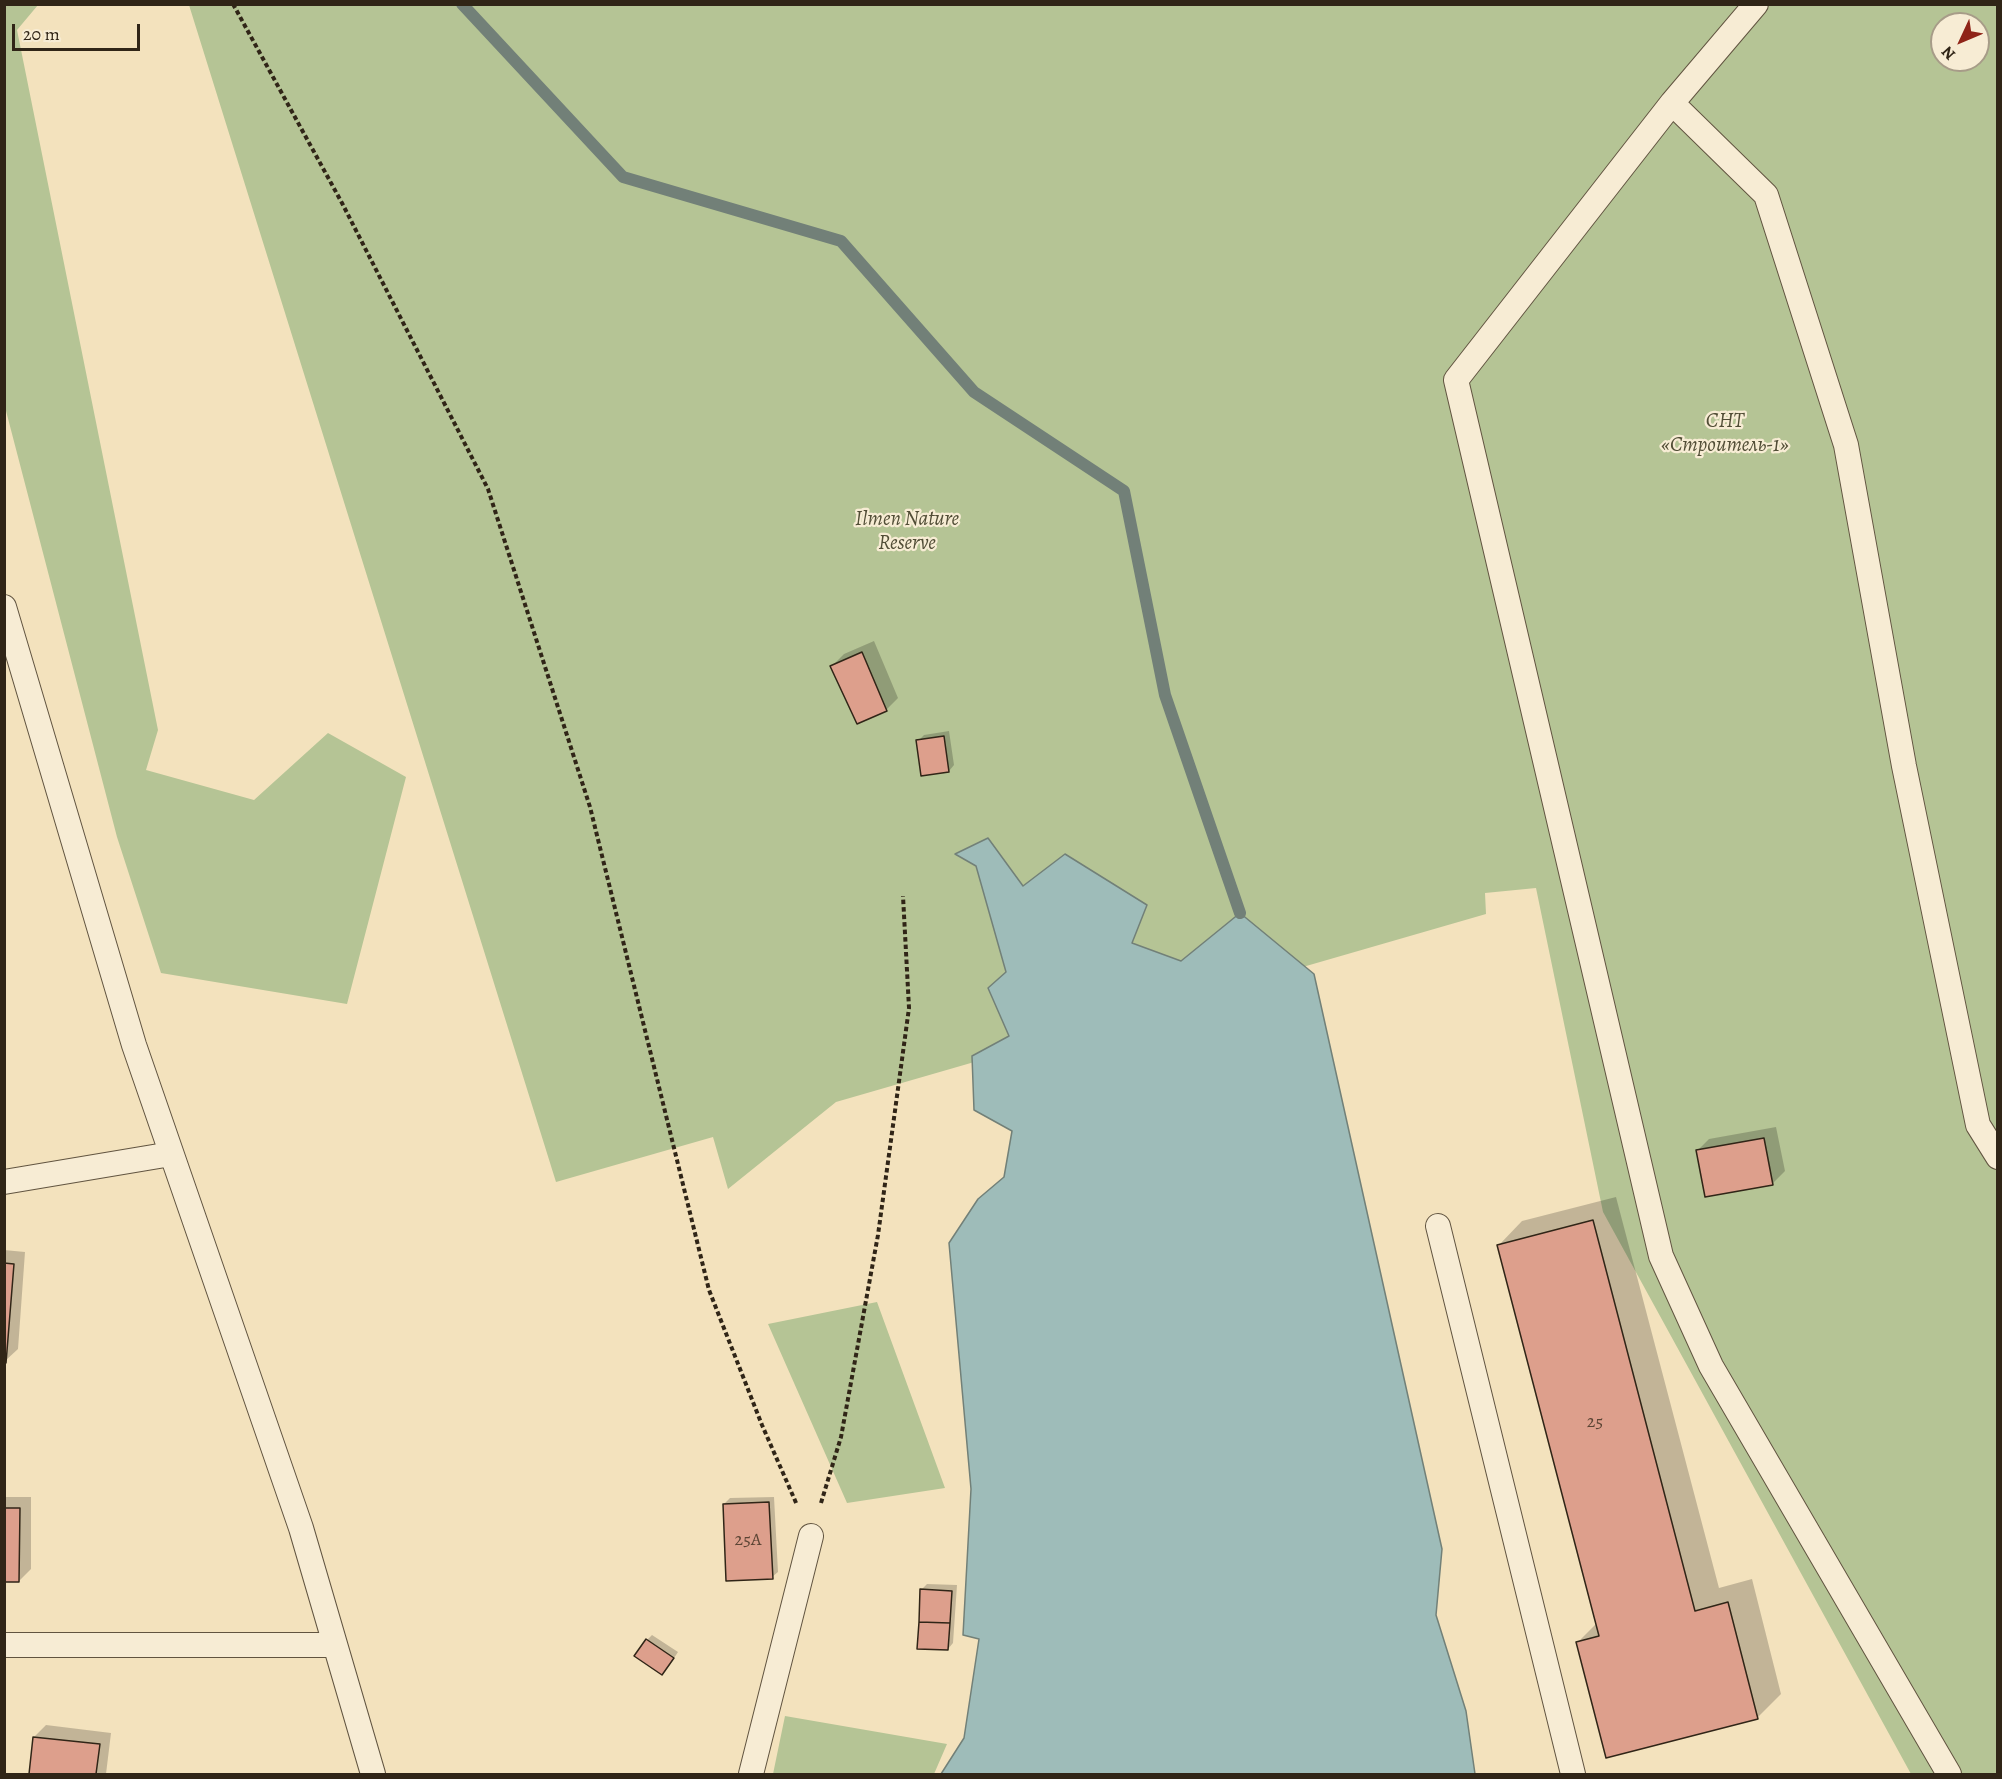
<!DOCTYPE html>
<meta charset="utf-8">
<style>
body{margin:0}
#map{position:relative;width:2002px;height:1779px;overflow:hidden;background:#f3e2bd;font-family:Alegreya,serif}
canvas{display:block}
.frame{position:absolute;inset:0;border:6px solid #302517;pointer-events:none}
.north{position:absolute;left:1930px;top:12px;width:60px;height:60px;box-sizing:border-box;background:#f7ecd4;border:2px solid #a79c88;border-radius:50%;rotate:226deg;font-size:16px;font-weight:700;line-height:24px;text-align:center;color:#302517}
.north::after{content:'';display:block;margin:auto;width:21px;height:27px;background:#8f2418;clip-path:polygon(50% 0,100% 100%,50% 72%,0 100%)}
.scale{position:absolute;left:12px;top:24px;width:128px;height:27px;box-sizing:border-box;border:3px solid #302517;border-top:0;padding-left:8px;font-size:18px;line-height:21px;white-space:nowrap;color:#302517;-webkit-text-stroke:4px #f7ecd4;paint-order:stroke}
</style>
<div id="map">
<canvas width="2002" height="1779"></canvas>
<div class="frame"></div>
<div class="north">N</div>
<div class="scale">20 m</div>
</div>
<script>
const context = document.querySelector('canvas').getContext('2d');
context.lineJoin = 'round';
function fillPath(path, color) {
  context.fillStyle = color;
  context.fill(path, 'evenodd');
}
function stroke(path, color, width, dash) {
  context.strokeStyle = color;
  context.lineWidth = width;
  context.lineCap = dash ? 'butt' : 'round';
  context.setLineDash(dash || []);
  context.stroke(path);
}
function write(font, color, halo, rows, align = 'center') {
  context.font = font + ' Alegreya,serif';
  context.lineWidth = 4.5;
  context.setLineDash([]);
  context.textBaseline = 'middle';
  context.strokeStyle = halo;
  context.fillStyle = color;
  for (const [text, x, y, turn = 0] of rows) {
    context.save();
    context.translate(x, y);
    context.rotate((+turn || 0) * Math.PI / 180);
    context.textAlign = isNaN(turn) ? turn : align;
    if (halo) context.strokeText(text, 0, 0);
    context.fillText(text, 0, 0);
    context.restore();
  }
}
fillPath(new Path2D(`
 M4,5H38L17,30L158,730L146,770L254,800L328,733L406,777L347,1004L161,973L117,837L5,407Z
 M189,5H1997V1774H1911L1603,1212L1536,888L1485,893L1486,914L836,1102L728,1189L713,1137L556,1182ZM1942,24H1978V60H1942Z
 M877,1302L945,1488L847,1503L768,1324Z
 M785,1716L947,1744L934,1774H773Z`), '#b5c495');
const water = new Path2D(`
 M988,838L1023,886L1065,854L1147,905L1132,943L1181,961L1240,913L1314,974L1442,1549L1436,1615L1466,1711L1475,1774H941L964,1738L979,1639L963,1635L971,1489L949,1243L978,1199L1004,1177L1012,1131L974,1110L972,1056L1009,1036L988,988L1006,972L976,866L955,854Z`);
fillPath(water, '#9ebcb9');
stroke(water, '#728078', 1.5);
fillPath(new Path2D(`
 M874,641L898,698L886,710L832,666L844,654Z
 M949,731L954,765L949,771L918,741L924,735Z
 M1776,1127L1785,1171L1773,1183L1697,1151L1709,1139Z
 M1616,1197L1719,1588L1752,1579L1781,1694L1757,1718L1578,1642L1597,1623L1499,1245L1522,1221Z
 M4,1250L25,1252L18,1349L5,1361Z
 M4,1497H31V1569L19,1581H4Z
 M774,1497L778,1572L772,1577L724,1504L730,1498Z
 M927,1584L957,1585L953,1643L948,1649L922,1589Z
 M652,1635L678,1652L668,1667L647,1640Z
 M46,1725L111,1733L106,1774H30L34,1737Z`), '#0003');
stroke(new Path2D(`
 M462,4L623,177L841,241L974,392L1124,491L1165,695L1240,913`), '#728078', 12);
const building = new Path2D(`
 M862,652L887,711L857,724L830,666Z
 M944,736L949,772L921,776L916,740Z
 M1764,1138L1773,1185L1705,1197L1696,1150Z
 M1593,1220L1695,1611L1728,1602L1758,1719L1606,1758L1576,1642L1599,1636L1497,1245Z
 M4,1263L14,1264L6,1363H4Z
 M769,1502L773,1579L726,1581L723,1504Z
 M4,1508H20L19,1582H4Z
 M920,1589L952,1591L950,1623L919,1622Z
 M919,1622L950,1623L948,1650L917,1649Z
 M646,1639L674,1658L662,1675L634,1656Z
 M33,1737L100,1744L96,1774H29Z`);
fillPath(building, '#dd9f8c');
stroke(building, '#302517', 1.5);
const lane = new Path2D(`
 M1756,4L1672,103L1766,195L1846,445L1904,766L1978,1125L1998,1157
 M1672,103L1456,380L1661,1256L1711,1366L1949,1774
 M4,607L134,1045L301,1528L373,1774
 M4,1182L171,1154
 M1438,1226L1573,1774
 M4,1645H335
 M751,1774L811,1536`);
stroke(lane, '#615440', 26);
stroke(new Path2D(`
 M233,4L342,203L488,489L590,807L709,1290L762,1425L797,1505
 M821,1503L841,1437L878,1235L894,1118L909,1008L903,896`), '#302517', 4, [4.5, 3]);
stroke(lane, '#f7ecd4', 24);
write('18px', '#5b4434', null, [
 ["25",1595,1423],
 ["25А",748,1541]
]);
write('italic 21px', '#514d36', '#f7ecd4', [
 ["СНТ",1725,422],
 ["«Строитель-1»",1725,446],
 ["Ilmen Nature",907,520],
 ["Reserve",907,544]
]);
</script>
